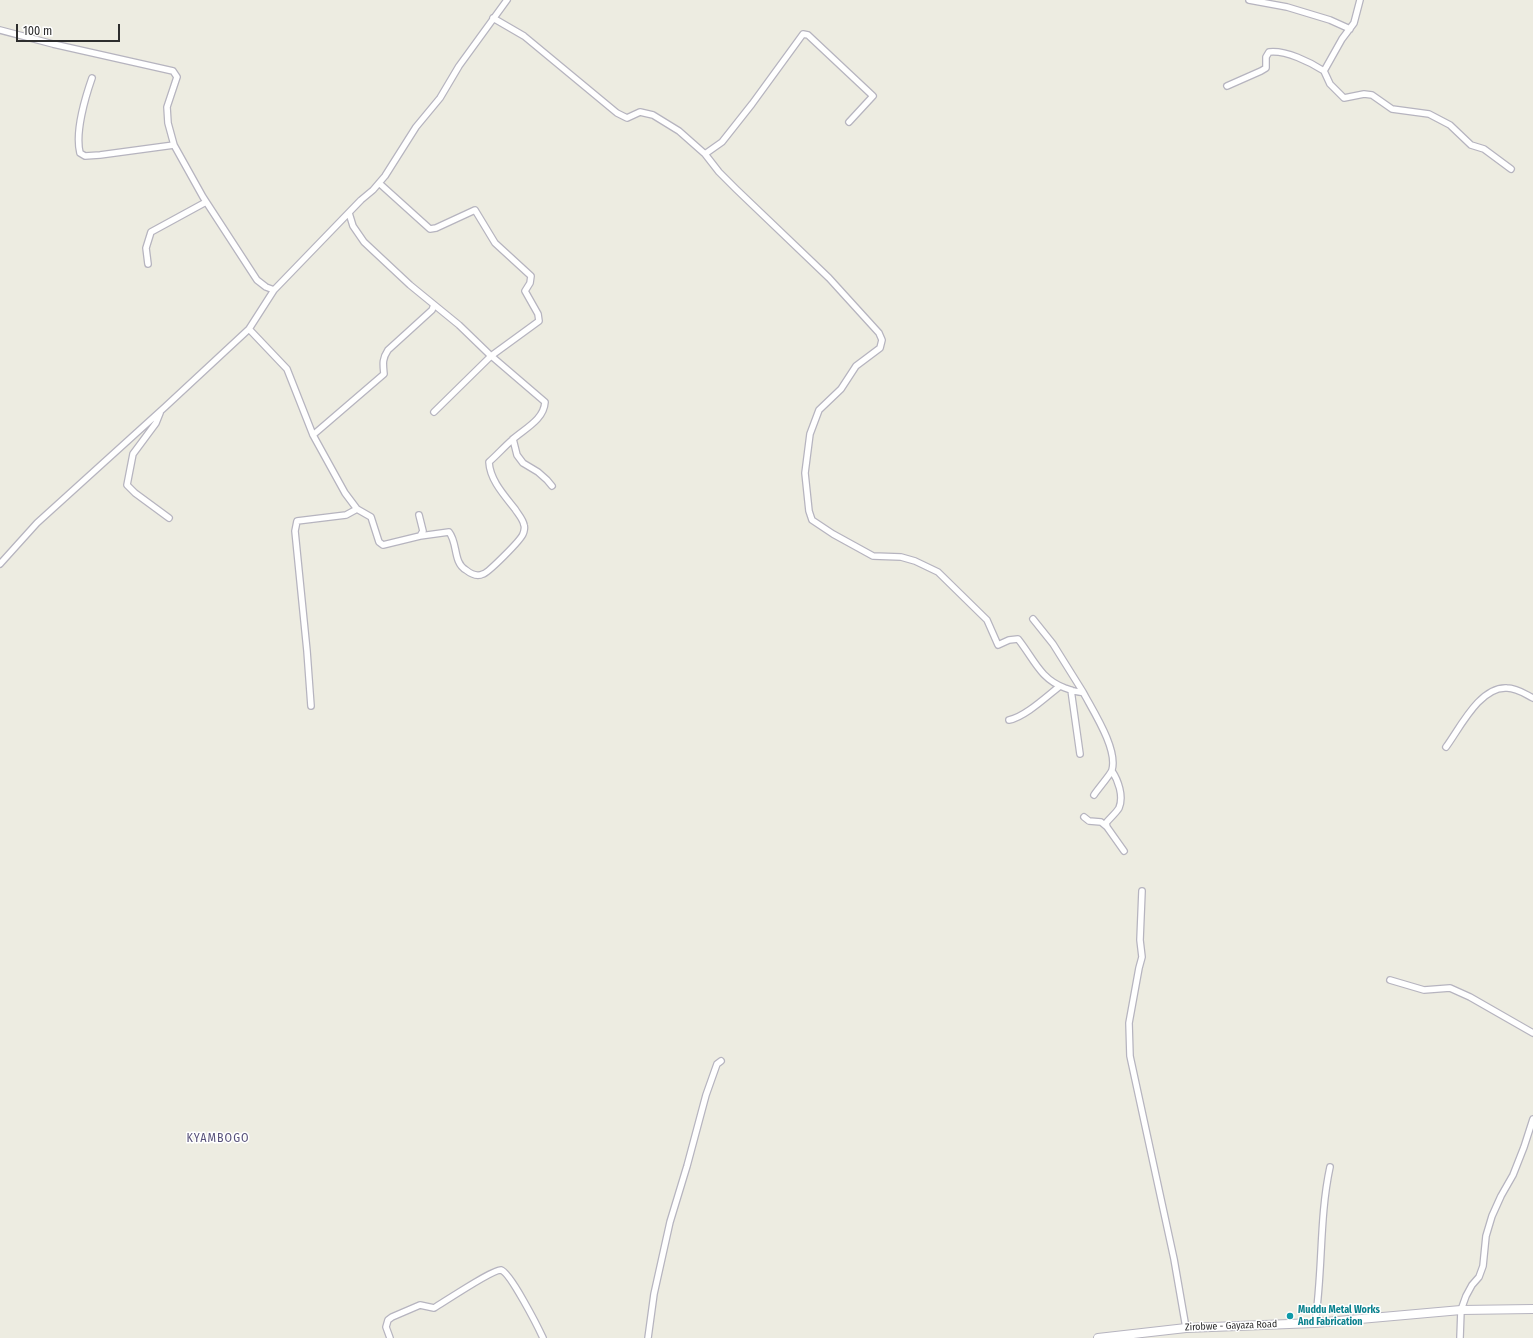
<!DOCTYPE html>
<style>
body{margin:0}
#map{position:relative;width:1533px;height:1338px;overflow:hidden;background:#edece1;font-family:"Fira Sans Condensed",sans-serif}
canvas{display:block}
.scale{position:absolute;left:16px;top:24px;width:104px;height:18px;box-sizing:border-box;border:2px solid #2d2d2d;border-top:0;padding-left:5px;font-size:12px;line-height:14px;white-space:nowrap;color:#2d2d2d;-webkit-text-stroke:3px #fff;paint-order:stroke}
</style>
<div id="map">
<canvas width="1533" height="1338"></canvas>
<div class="scale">100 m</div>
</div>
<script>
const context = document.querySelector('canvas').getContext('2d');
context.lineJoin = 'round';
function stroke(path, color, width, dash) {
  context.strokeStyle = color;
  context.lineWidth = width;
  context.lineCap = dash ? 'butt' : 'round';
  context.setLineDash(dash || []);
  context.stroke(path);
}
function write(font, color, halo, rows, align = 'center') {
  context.font = font + ' "Fira Sans Condensed",sans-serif';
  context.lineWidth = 3;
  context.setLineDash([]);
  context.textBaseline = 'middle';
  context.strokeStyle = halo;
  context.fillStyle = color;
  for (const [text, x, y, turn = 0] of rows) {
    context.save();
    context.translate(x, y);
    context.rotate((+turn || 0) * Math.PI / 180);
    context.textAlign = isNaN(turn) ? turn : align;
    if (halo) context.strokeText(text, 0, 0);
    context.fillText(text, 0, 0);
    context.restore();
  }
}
const street = new Path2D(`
 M1249,0L1287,7L1330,20L1350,29
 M1360,0L1354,23L1342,39L1324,71L1330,84L1344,98L1364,94L1372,95L1392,109L1429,114L1450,125L1471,145L1484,149L1511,169
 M493,18L524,36L617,113L627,118L640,112L653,115L679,131L705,154L719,172L736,189L829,278L879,333L882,340L880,348L856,366L841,389L819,410L810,434L805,473L809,511L812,520L833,534L873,556L901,557L915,561L938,572L987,620L998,645L1009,640L1018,639C1034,659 1040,679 1065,688C1071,690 1077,693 1083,692L1053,644L1033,619
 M0,30L53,44L173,71L177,77L167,107L168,123L174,145L203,197L257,280L266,287L274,290
 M92,78C85,98 75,133 80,153L85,156L100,155L174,145
 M1227,86L1261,71L1266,68V57L1269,52C1286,50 1310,62 1324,71
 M705,154L722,142L752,104L803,34L808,35L873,96L849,122
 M379,183L430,229L436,228L475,210L495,243L531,276L530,283L525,291L538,314L539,321L491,356L434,412
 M349,213L353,226L364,242L410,285L459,325L489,354L545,402C544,420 524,429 512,440C504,447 497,455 489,462C490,480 504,495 515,509C518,514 523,519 524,525C525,527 524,532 523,534C521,540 488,573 483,574C477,577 471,574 466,570C453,563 458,543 449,532L420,536
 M148,264L146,248L151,232L206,202
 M249,329L287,369L313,435L345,493L357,509L371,517L379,542L383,545L420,536L423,531L419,515
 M160,413L156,423L133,454L127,485L135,493L169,518
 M313,435L384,374C383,364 382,359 388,350L432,310L434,305
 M513,439L517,455L523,463L538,472L547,480L552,486
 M0,564L37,523L165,407L249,329L274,290L361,200L373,190L385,176L416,127L440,98L459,66L507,0
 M1071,690L1080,754
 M1083,692C1093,711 1118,749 1112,770C1111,774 1097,790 1094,795
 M311,706L307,651L295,531L297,521L346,515L357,509
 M1009,720C1025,717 1047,696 1060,686
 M1446,747C1460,728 1480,686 1507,688C1517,688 1525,694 1533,698
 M1084,817L1089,821L1101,822L1107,827L1124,851
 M1107,827L1106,823C1110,818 1116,813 1119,808C1124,796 1118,780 1112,771
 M1142,891L1140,940L1142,957L1139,968L1129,1023L1130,1056L1174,1259L1186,1328
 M1390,980L1424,990L1450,988L1470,997L1533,1033
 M1315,1323C1323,1271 1319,1218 1330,1167
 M390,1338L386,1327L388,1320L392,1317L420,1305L434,1308C444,1302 493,1269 501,1270C510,1272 538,1327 543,1338
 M648,1338L654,1294L670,1222L687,1166L706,1095L717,1064L721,1061
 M1460,1338L1461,1310L1466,1296L1472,1285L1479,1277L1483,1266L1486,1236L1492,1216L1501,1196L1513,1175L1524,1147L1533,1119`);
const secondary = new Path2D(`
 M1098,1338L1186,1328L1315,1323L1461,1310L1533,1309`);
stroke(street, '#b6b4bf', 8);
stroke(secondary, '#b6b4bf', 10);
stroke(street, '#fff', 5.5);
stroke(secondary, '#fff', 8);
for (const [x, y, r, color] of [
 [1290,1316,4,"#0f9aa8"]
]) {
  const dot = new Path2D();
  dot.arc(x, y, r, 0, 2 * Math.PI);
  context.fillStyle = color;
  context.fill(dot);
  stroke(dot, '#fff', 1.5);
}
write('bold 10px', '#0d838f', '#fff', [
 ["Muddu Metal Works",1298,1310],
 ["And Fabrication",1298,1322]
], 'left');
write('10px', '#2d2d2d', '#fff', [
 ["Zirobwe - Gayaza Road",1231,1326,-2]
]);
context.letterSpacing = '1px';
write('12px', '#57517a', '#fff', [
 ["KYAMBOGO",218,1139]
]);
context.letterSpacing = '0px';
</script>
